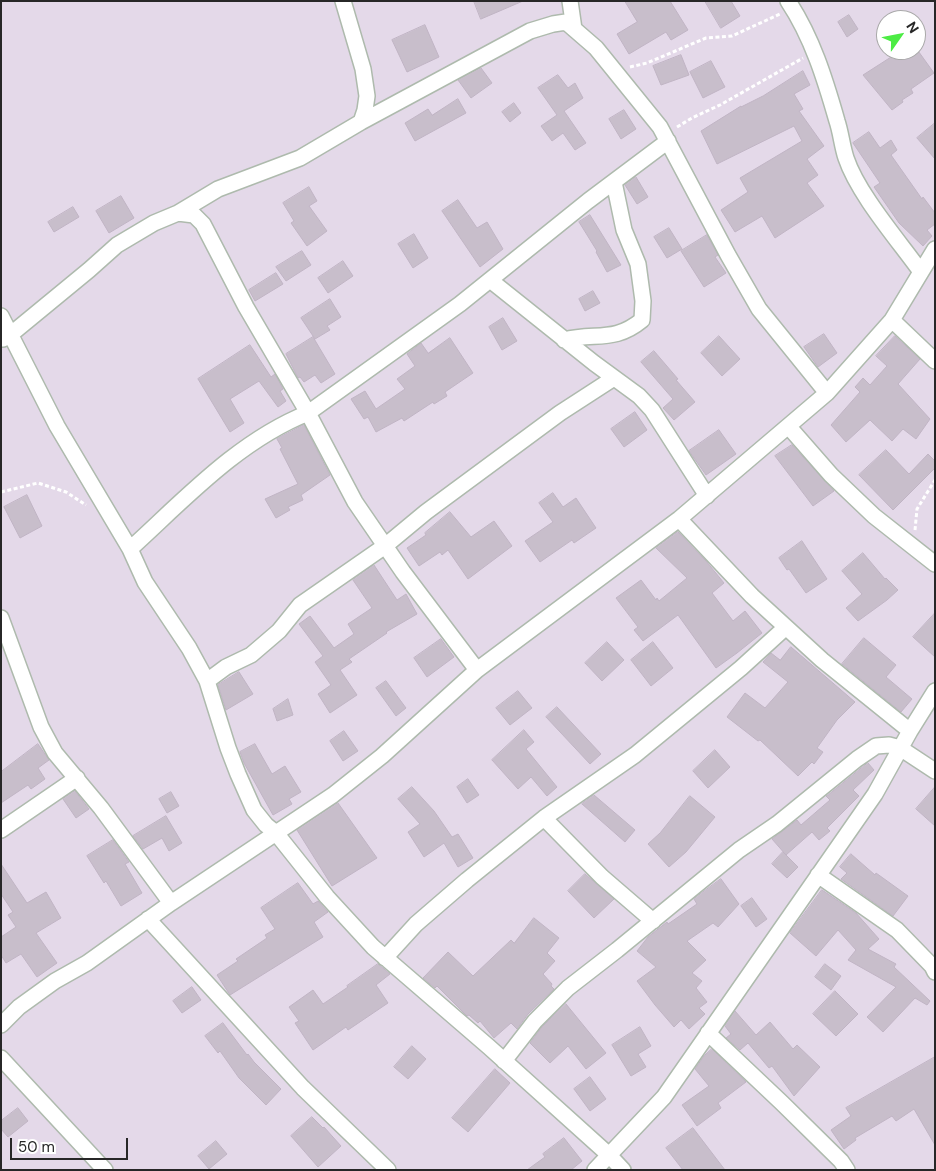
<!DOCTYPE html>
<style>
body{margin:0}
#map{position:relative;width:936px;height:1171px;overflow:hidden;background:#e4d9e9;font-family:"DM Sans",sans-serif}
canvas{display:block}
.frame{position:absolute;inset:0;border:2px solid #272727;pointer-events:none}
.north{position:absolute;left:876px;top:10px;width:50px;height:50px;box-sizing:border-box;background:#fff;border:1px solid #a9a9a9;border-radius:50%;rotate:57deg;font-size:14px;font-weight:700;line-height:20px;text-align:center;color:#272727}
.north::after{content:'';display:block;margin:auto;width:18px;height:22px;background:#4cec44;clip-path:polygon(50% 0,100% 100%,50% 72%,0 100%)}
.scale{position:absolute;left:10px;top:1138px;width:118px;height:22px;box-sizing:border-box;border:2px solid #272727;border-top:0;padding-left:6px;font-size:15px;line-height:18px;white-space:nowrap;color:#272727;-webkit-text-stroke:4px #fff;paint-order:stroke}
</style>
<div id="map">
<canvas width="936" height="1171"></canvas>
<div class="frame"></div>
<div class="north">N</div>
<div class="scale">50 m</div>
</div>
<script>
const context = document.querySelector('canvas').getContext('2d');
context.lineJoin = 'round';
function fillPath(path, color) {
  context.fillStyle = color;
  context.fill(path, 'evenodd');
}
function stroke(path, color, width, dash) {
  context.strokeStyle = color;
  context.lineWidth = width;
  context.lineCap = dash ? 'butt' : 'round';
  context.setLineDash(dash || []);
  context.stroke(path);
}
const building = new Path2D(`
 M474,1H523L481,19Z
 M625,1H670L688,30L671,40L666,32L629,54L617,34L637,22Z
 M705,1H731L740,16L721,28Z
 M849,15L858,29L847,37L838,22Z
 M425,25L439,57L407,72L392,40Z
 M916,48L934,73L911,89L913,93L902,100L903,102L892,110L863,75L902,50H916Z
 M681,55L689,75L661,85L653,66Z
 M711,61L725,87L703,98L690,72Z
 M481,68L492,83L471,98L458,80Z
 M803,71L810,85L794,94L803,109L799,111L824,146L807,159L818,175L807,183L824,206L775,238L762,216L735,232L721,210L748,192L740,178L802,141L794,126L717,164L701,131L741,106V107L763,96Z
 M558,75L568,88L575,83L583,98L564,111L586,143L575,150L563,133L552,141L541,126L557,115L538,88Z
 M458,99L466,113L415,141L405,123L428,109L432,115Z
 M514,103L521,113L510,122L502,112Z
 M624,110L636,129L621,139L609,119Z
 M935,123V159L917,138Z
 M869,132L880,148L891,140L897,150L891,155L922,199L923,197L935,213V224L927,230L932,236L923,246L899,223L874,187L880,183L853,143Z
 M636,177L648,197L637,204L625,185Z
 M309,187L317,201L309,206L327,231L307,246L291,223L294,221L283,203Z
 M121,196L134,218L109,233L96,211Z
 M458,200L477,228L487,222L503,249L480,267L442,211Z
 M73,207L79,217L54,232L48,222Z
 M590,215L621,265L607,272L596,252L597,251L579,222Z
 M669,228L682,249L667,258L654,237Z
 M414,234L428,258L413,268L398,244Z
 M707,235L718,255L715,257L726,273L704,287L681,251Z
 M302,251L311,265L286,281L276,267Z
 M343,261L353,276L328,293L318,278Z
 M276,273L283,284L255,301L249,290Z
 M593,291L600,303L585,311L579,299Z
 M330,299L341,317L327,326L330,330L315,339L301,318Z
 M503,318L517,341L502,350L489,327Z
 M824,334L837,353L818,367L804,347Z
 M719,336L740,359L722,376L701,353Z
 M895,336L920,359L898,384L930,419L916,439L903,429L892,441L870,420L846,442L831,425L860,392L855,387L863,378L870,385L887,366L876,356Z
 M313,337L335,374L321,383L315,375L304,382L300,377L298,378L286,354Z
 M450,338L473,373L445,392L447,396L434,404L433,402L404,421L402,418L376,432L368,417L364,419L351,399L365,391L376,409L405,389L397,379L415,366L407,354L421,343L428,353Z
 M250,345L271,377L275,374L283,389L280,391L286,401L278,407L259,381L230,399L244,423L230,432L198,379Z
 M654,351L678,379L676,380L695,402L674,420L663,408L673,399L641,362Z
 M635,412L647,430L624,447L611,429Z
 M304,425L330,475L301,495L303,500L288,507L290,510L276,518L265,499L298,484L280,449L282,448L277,439Z
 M719,430L736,454L706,475L689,451Z
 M792,445L834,491L813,506L775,456Z
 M886,450L909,474L928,454L935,461V468L893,510L859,475Z
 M553,493L563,507L576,498L596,528L574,543L572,540L540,562L525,541L553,522L539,503Z
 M27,495L42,526L20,538L4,507Z
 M450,512L471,537L494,521L512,546L468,579L448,550L442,555L440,552L419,566L407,548L426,535L425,533Z
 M678,532L706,561L724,583L712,593L733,621L745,611L762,633L737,653L716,668L678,615L643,641L634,630L638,627L616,598L641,580L656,600L657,598L659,601L687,578L656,548Z
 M802,541L827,579L806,593L789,569L787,570L779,558Z
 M863,553L885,579L886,578L898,590L887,600L858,621L846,608L862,594L842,571Z
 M374,565L397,600L406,594L417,614L386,632L387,633L349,659L352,662L340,670L357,695L330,713L318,694L331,685L315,662L323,656L299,624L310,616L334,648L354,634L348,624L372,608L353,580Z
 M935,613V657L913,637Z
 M864,638L896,665L886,677L912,699L901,712L842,664Z
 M441,639L454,657L427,677L414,658Z
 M607,642L624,660L602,681L585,663Z
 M653,642L673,668L651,686L631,660Z
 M791,647L855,702L837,720L817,748L823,752L814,764L812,762L798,776L760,740L758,741L727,717L745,693L765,708L788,682L763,662L771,653L780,660Z
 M239,672L253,694L226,710L218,685Z
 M386,681L406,708L396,716L376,688Z
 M518,691L532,708L510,725L496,708Z
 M288,699L293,715L277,721L273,709Z
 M557,707L601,754L590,764L546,717Z
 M524,730L534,742L526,749L557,787L547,796L531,777L518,789L492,760Z
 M344,731L358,751L343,761L330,741Z
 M38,744L49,760L38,768L45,779L31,789L28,785L1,803V772Z
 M255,744L272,774L285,766L301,792L289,799L292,804L273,815L244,763L240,752Z
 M715,750L730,767L708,788L693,771Z
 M868,763L874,770L853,790L859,796L827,828L830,831L819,840L812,832L786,855L772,839L797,820L801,825L830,800L826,796L828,795Z
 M468,779L479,795L467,803L457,787Z
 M412,787L434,811L452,837L458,834L473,858L458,867L444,843L424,857L408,832L420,824L398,799Z
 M935,787V826L916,809Z
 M75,791L89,809L76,818L63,799Z
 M171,792L179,806L167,813L159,799Z
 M594,795L635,830L625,842L582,804Z
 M690,796L715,817L686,852L669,867L648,844L660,833Z
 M338,803L377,858L332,886L297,830Z
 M166,816L182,843L169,851L162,838L143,849L133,836Z
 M113,840L129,862L125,864L142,893L121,906L106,881L104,883L87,856Z
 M783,852L798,867L787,878L772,864Z
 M851,854L875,875L876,873L908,896L893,916L841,879L847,873L840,867Z
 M1,864L27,903L46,892L61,918L36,933L57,963L37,977L21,954L6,963L1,955V937L16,927L8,915L13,912L1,894Z
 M585,874L614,899L594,918L568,891Z
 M721,879L739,904L718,927L713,923L687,941L706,960L692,973L702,981L696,988L707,1002L699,1008L705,1014L689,1029L681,1020L674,1027L655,1005L637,981L656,967L637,951L648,937L667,922L668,924L697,904L694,899Z
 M298,883L313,904L318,901L328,912L314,922L323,937L230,995L217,975L238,961L236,959L267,938L265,935L275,929L261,908Z
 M822,890L856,913L879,939L868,949L896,964L894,967L930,1001L927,1005L915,998L883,1032L867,1017L896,987L848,960L856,950L838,930L816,956L790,933Z
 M752,898L767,919L756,927L741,906Z
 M534,918L559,938L547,953L555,961L543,974L552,984L551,986L554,989L528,1014L517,1029L511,1023L494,1038L480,1021L478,1023L469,1015L467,1016L437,986L435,988L423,978L448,952L473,976L511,940L514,943Z
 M378,964L390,974L376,985L388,1003L348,1030L346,1027L313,1050L295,1023L299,1021L289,1007L313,990L323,1004L348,987L347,986Z
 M825,964L841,976L831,990L815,977Z
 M192,987L201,1000L182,1013L173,1001Z
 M835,991L858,1014L836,1036L813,1014Z
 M566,1004L606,1053L586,1069L568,1046L550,1063L530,1043L542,1027Z
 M735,1011L756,1035L770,1022L793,1049L797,1045L820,1067L794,1096L772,1066L769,1068L748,1043L740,1050L726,1038L731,1034L725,1026Z
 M223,1023L247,1055L248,1054L254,1062L281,1089L266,1105L239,1078L220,1051L218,1053L205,1036Z
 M640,1027L651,1046L638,1054L646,1067L631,1076L612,1045Z
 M412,1046L426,1059L408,1079L394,1067Z
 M712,1049L746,1082L718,1103L721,1108L697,1126L682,1105L709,1086L695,1069L704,1056Z
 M935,1057V1145L914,1109L896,1121L892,1116L855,1138L856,1140L844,1149L831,1130L851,1116L846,1108Z
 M495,1069L510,1083L468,1132L452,1118Z
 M590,1077L606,1099L590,1111L574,1089Z
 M18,1108L28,1121L8,1137L1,1129V1121Z
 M312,1117L323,1128L324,1127L341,1146L318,1167L291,1136Z
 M693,1128L725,1170H683L666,1148Z
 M564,1138L582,1161L571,1170H527L545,1157L543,1154Z
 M216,1141L227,1154L209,1169L198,1156Z`);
fillPath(building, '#c8becb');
stroke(building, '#c0b4c4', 1);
const street = new Path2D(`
 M570,1L574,29
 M788,1C812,37 825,79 837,121C841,133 842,146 846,158C858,194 898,240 921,272
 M361,122L530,31L553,24L566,22L596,48L660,127L728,255L759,309L827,393
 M178,213L194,215L203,224L246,307L308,413L355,502L403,572L477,670
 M490,280L594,363L639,396L652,410L707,496
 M1,316L57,426L130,549L145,582L189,648L207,681L228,748L238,774L254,810L266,825L276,833L327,897L373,947L489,1047L609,1155L623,1170
 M892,320L935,361
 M3,339L10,335L89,270L117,245L154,223L178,213L218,189L300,158L361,122L365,110L367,96L363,69L343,1
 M564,340C596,332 614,343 642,320L643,301L638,264L624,230L614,182
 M789,427L831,475L874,516L935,564
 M679,519L752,596L822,660L910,731
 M130,549C185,499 238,441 308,413L460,304L588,201L668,141
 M1,618L41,727L55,753L101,808L171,903
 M207,681L226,667L251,655L279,631L300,605L385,546L426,512L560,413L614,378
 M544,818L602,877L653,921
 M1,830L77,778
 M818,875L897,930L932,966L935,972
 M148,919L303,1088L388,1170
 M385,958L416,924L467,880L544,818L635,755L741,668L786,627
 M1,1025L19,1007L55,981L87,963L171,903L333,795L382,756L477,670L679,519L827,393L892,320L935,249
 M708,1033L782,1103L841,1161L847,1170
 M1,1058L105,1170
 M504,1061L535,1021L568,988L617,950L739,850L777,824L857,759L876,746L889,745L900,748L935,771
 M595,1170L664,1097L875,794L910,731L935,691`);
stroke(street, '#aebaad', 18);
stroke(new Path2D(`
 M630,67L647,63L706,38L732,36L780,14
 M677,127L692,118L720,105L803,58
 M1,492L38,483L66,492L86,505
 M915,530L917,509L935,480`), '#fff', 3, [4, 2.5]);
stroke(street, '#fff', 15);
</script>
